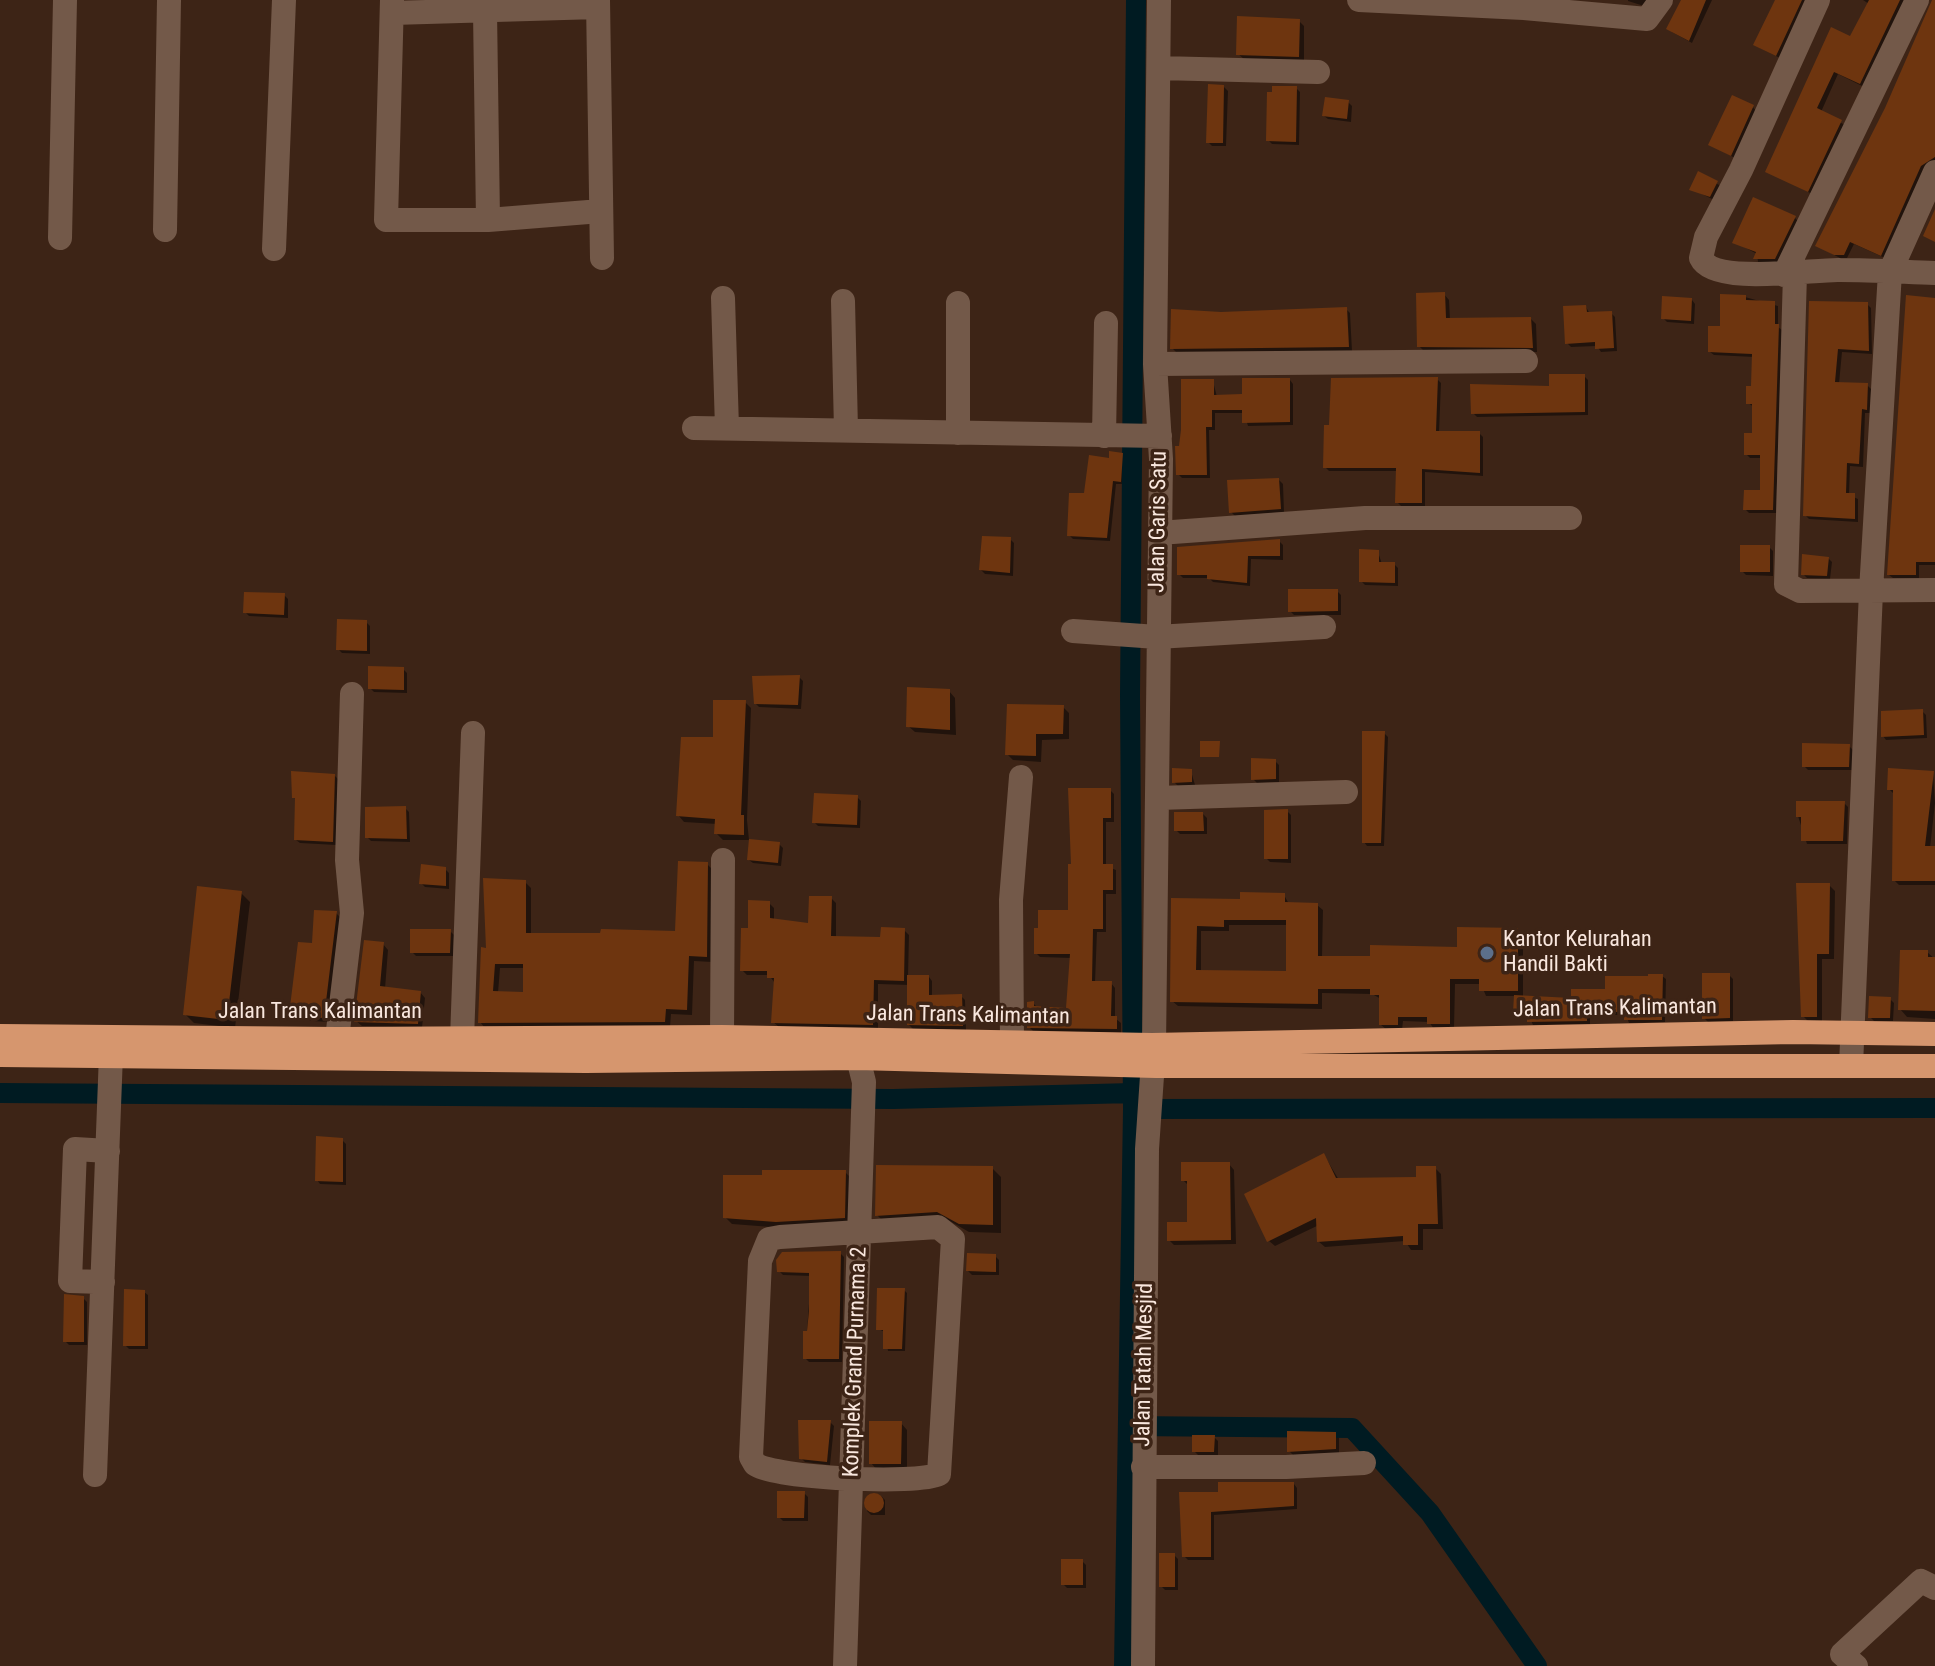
<!DOCTYPE html>
<style>
body{margin:0}
canvas{display:block;background:#3d2416}
</style>
<canvas width="1935" height="1666"></canvas>
<script>
const context = document.querySelector('canvas').getContext('2d');
context.lineJoin = 'round';
function fillPath(path, color) {
  context.fillStyle = color;
  context.fill(path, 'evenodd');
}
function stroke(path, color, width, dash) {
  context.strokeStyle = color;
  context.lineWidth = width;
  context.lineCap = dash ? 'butt' : 'round';
  context.setLineDash(dash || []);
  context.stroke(path);
}
function write(font, color, halo, rows, align = 'center') {
  context.font = font + ' "Roboto Condensed",sans-serif';
  context.lineWidth = 7;
  context.setLineDash([]);
  context.textBaseline = 'middle';
  context.strokeStyle = halo;
  context.fillStyle = color;
  for (const [text, x, y, turn = 0] of rows) {
    context.save();
    context.translate(x, y);
    context.rotate((+turn || 0) * Math.PI / 180);
    context.textAlign = isNaN(turn) ? turn : align;
    if (halo) context.strokeText(text, 0, 0);
    context.fillText(text, 0, 0);
    context.restore();
  }
}
fillPath(new Path2D(`
 M1649,0L1644,6L1628,1V0Z
 M1683,0H1712L1692,43L1672,32Z
 M1780,0H1807L1780,58L1760,48Z
 M1863,0H1905L1864,87L1838,74L1821,112L1845,125L1812,194L1767,171L1851,39L1869,4Z
 M1935,0V160L1929,164L1885,258L1854,244L1847,258H1840L1817,246L1886,109Z
 M1299,21L1304,26V61L1244,59L1238,54Z
 M1224,87L1228,91L1226,146H1212L1208,142Z
 M1296,88L1300,92L1299,145L1272,144L1268,140Z
 M1348,102L1352,106L1351,122L1328,119L1324,116Z
 M1753,107L1756,111L1735,158L1710,145Z
 M1699,174L1721,186L1714,200L1692,189Z
 M1795,218L1798,221L1779,262H1758L1757,254L1735,242Z
 M1444,294L1449,300L1450,320L1531,319L1536,324L1537,352L1424,351L1419,346Z
 M1745,297L1778,306V327L1782,330L1776,513H1749L1745,509L1762,492V458H1750L1746,454L1754,435V407L1748,403L1753,388L1754,357L1714,355L1710,352Z
 M1692,300L1695,304L1694,324L1667,322L1663,318Z
 M1935,300V565H1919V578H1893L1889,575Z
 M1811,303L1867,304L1871,308L1872,354L1842,352L1839,384L1867,385L1871,389L1870,413H1865L1863,467L1850,466L1849,495L1858,499V522L1809,519L1805,515Z
 M1586,307L1590,314L1611,313L1615,317L1617,351L1601,352L1597,346L1571,347L1567,343Z
 M1346,309L1350,313L1352,351L1176,352L1172,348L1221,314Z
 M1584,376L1588,380V415L1477,417L1473,413Z
 M1437,379L1441,383L1439,433H1479L1483,437V476L1425,472V506H1401L1397,502V471H1329L1325,467Z
 M1290,380L1293,384V425L1248,426L1244,413H1215V430H1209L1210,478H1182L1178,474L1181,448L1213,381L1217,397L1244,396Z
 M1123,455L1126,458L1124,484H1116L1110,541L1073,539L1069,535L1086,495L1111,460Z
 M1279,480L1283,484L1284,512L1235,516L1231,512Z
 M1010,539L1014,543L1013,576L985,574L981,570Z
 M1279,541L1283,545V560L1251,559L1250,586L1213,582L1209,578H1183L1179,574Z
 M1769,547L1773,551V576L1746,575L1742,571Z
 M1378,552L1382,564H1394L1398,568V586L1365,585L1361,581Z
 M1828,558L1832,562L1830,579L1807,578L1803,574Z
 M1337,591L1341,595V615H1294L1290,611Z
 M284,595L288,599V618L249,616L245,612Z
 M366,622L370,626V654L342,653L338,649Z
 M403,669L407,673V693L374,692L370,688Z
 M799,677L803,681L801,709L759,707L755,703Z
 M949,691L955,698L956,735L915,732L908,726Z
 M745,702L751,708L747,820L749,840H723L716,833L717,824L684,822L678,815L714,739Z
 M1063,707L1069,713V739L1042,740L1041,762L1013,760L1007,754Z
 M1922,711L1926,715L1927,738L1886,740L1883,736Z
 M1384,733L1388,737L1384,846H1367L1364,842Z
 M1849,746L1853,750L1852,770H1808L1804,766Z
 M1275,761L1279,765V782L1257,783L1253,779Z
 M1191,771L1195,785L1178,786L1174,782Z
 M1933,773L1935,803L1930,848H1935V885H1899L1894,880L1895,795L1889,789Z
 M334,775L338,779L336,845L300,843L296,840L297,801L294,797Z
 M1110,790L1114,794V822H1106V866L1116,870V894H1106V932H1097L1095,983H1111L1115,988V1018L1121,1023V1033L1033,1031L1029,1027L1033,1003L1038,1008L1068,1010L1071,958L1040,957L1036,953L1070,912L1073,866Z
 M857,797L861,801L860,828L818,826L814,822Z
 M1844,803L1848,807L1847,844H1807L1798,816Z
 M405,808L409,812L410,842L371,841L367,837Z
 M1287,811L1291,815V863L1270,862L1266,858Z
 M1203,814L1207,818V834H1180L1176,830Z
 M779,844L783,848L781,866L753,863L749,860Z
 M707,864L713,870L712,962L694,961L692,1015L671,1014L670,1027L485,1028L480,1022L488,950L525,882L531,888V935L676,933ZM500,968H525V994L498,993Z
 M445,869L449,873V889L425,887L421,883Z
 M1798,885H1829L1835,891L1834,959H1822V1022H1809L1803,1016Z
 M241,893L250,902L235,1028L194,1023L185,1014Z
 M1284,895L1289,904L1317,905L1323,910L1322,958H1372L1459,949L1517,930L1523,935V997L1573,1000L1662,976L1666,979L1665,1022L1629,1023L1626,1015H1590V1024L1533,1025L1529,1016L1516,1012V996H1486L1481,984H1455L1454,1029H1434L1429,1022L1403,1021L1402,1030H1387L1381,1025V999L1372,994L1322,993V1009L1178,1006L1172,1001L1173,900L1242,901ZM1229,925H1288V973L1201,972V931H1229Z
 M831,898L836,903V938L882,939L904,930L909,935L908,977H929L932,981V996H961L965,1000L966,1030L913,1029L909,1025V985L878,984V1029L779,1027L773,1022L774,982L769,975H747L742,970L750,930L769,903L774,908V920L810,925Z
 M336,913L341,918L329,1022L296,1020L291,1015L314,946Z
 M450,931L454,935L453,956H416L412,952Z
 M383,944L388,950L385,989L420,992L425,998L422,1028L362,1026L356,1021Z
 M1927,952L1935,959V1019L1907,1017L1900,1009Z
 M1729,975L1733,979V1021L1708,1022L1704,1018Z
 M1890,999L1894,1003L1893,1021H1874L1870,1017Z
 M342,1140L346,1144V1185L320,1184L317,1180Z
 M1324,1155L1339,1180L1418,1179L1435,1168L1441,1174L1443,1229H1423V1250H1411L1405,1241L1325,1247L1319,1242V1225L1275,1246L1269,1241Z
 M1229,1164L1234,1170L1236,1244L1174,1245L1169,1240L1189,1224V1186L1183,1180Z
 M992,1168L1001,1177V1233L969,1232L948,1220L886,1224L877,1215Z
 M845,1172L852,1179L850,1224L784,1228L732,1224L725,1217Z
 M840,1253L844,1257L842,1362H809L805,1358L811,1276L783,1275L779,1271Z
 M995,1256L999,1260V1275H972L968,1271Z
 M904,1290L907,1293L905,1351H888L885,1332L878,1329Z
 M144,1292L148,1295V1349H129L125,1345Z
 M83,1298L87,1302V1345H69L65,1341Z
 M830,1422L834,1426L830,1465L805,1462L801,1458Z
 M901,1423L907,1430V1470H877L871,1463Z
 M1335,1434L1339,1438V1453L1293,1455L1289,1451Z
 M1214,1437L1218,1441V1455H1198L1194,1451Z
 M1294,1484L1297,1488V1509L1214,1515V1560H1188L1184,1556L1220,1495Z
 M804,1493L808,1497V1521H783L779,1517Z
 M868,1496H881L885,1500V1515H871L867,1511Z
 M1174,1555L1178,1559V1590H1165L1161,1586Z
 M1082,1561L1086,1565V1588H1067L1063,1584Z`), '#0007');
stroke(new Path2D(`
 M0,1093L893,1099L1133,1093
 M1137,1109L1935,1108
 M1129,1426L1352,1428L1430,1513L1537,1666
 M1124,1666L1133,1109L1130,695L1136,0`), '#001b22', 20);
fillPath(new Path2D(`
 M1681,0H1706L1689,41L1666,29Z
 M1775,0H1802L1776,56L1753,45Z
 M1869,0H1900L1860,84L1834,72L1817,108L1842,120L1808,192L1765,172L1831,27L1850,36Z
 M1932,0H1935V157L1921,166L1881,256L1850,242L1844,255H1834L1815,246L1885,108Z
 M1237,16L1300,19L1299,57L1236,55Z
 M1208,84L1224,85L1223,143H1206Z
 M1272,86H1297L1296,142L1266,141L1267,92H1272Z
 M1732,95L1754,105L1731,156L1708,145Z
 M1325,97L1349,100L1347,119L1322,116Z
 M1698,171L1718,181L1710,197L1689,190Z
 M1753,197L1796,216L1775,259H1753L1756,252L1732,243Z
 M1935,209V242L1923,236Z
 M1445,292L1446,318L1531,317L1533,348L1417,347L1416,293Z
 M1720,294L1746,295V300L1775,301V324H1779L1773,510H1743L1744,490H1760V455H1744V433H1752V404H1746V386H1751L1752,354L1708,352V326H1720Z
 M1906,295L1935,298V562H1916V575H1887Z
 M1662,296L1692,298L1691,321L1661,319Z
 M1809,301L1868,302L1869,351L1838,349L1835,382L1868,383L1867,410L1862,409L1859,464L1847,463L1846,493H1855V519L1803,516Z
 M1586,305L1587,312L1612,311L1614,348L1595,349V342L1565,344L1563,306Z
 M1347,307L1349,347L1170,349L1171,309L1221,312Z
 M1549,374H1585V412L1471,414L1470,384L1549,386Z
 M1438,377L1436,431H1480V473L1422,469V503H1395L1396,468H1323L1324,425H1329L1331,378Z
 M1242,378H1290V422L1242,423V410H1212V427H1206L1207,475H1176L1175,446H1179L1181,430V379H1214V395L1242,394Z
 M1109,451L1123,453L1121,482L1113,481L1107,538L1067,536L1069,493H1084L1089,455L1109,458Z
 M1279,478L1281,509L1229,513L1227,480Z
 M982,536L1011,537L1010,573L979,570Z
 M1280,539V556H1248L1247,583L1207,579V575H1177V547Z
 M1740,545H1770V572H1740Z
 M1359,549L1379,550V562H1395V583L1359,582Z
 M1802,554L1829,557L1827,576L1801,575Z
 M1288,589H1338V611L1288,612Z
 M244,592L285,593L284,615L243,613Z
 M337,619L367,620V651L336,650Z
 M368,666L404,667V690L368,689Z
 M800,675L798,705L754,704L752,676Z
 M907,687L950,689V730L906,727Z
 M713,700H746L741,815H744V835L714,834L715,819L676,816L681,737H713Z
 M1007,704L1064,705L1063,734H1036V756L1005,755Z
 M1923,709L1924,735L1881,737V711Z
 M1362,731H1385L1381,843H1362Z
 M1200,741H1220L1219,757H1200Z
 M1802,743L1850,744L1849,767H1802Z
 M1251,758L1276,759V779L1251,780Z
 M1172,768L1192,769V782L1172,783Z
 M1888,768L1934,771L1925,846H1935V881H1892L1893,790H1887Z
 M291,771L335,774L333,842L294,840L295,798H292Z
 M1068,788H1111V818H1103V864H1113V890H1103V929H1093L1092,981H1112L1111,1016H1117V1029L1027,1028V1002L1034,1001V1006L1066,1008L1070,954H1034V928H1038V910H1068V864H1071Z
 M814,793L858,795L857,825L812,823Z
 M1796,801H1845L1843,841H1801V817H1796Z
 M406,806L407,839L365,838V807Z
 M1288,809V859H1264V810Z
 M1174,812H1203L1204,831H1174Z
 M749,839L780,842L778,863L747,860Z
 M678,861L708,862L707,957L689,956L687,1010L666,1009L665,1022L478,1023L481,947L486,948L483,878L526,880V933H600L601,929L675,931ZM495,964H523V992L493,991Z
 M421,864L446,867V886L419,884Z
 M1796,883H1830L1829,954H1817V1017H1801Z
 M197,886L242,891L227,1020L183,1015Z
 M1240,892L1285,893V902L1318,903V956H1370V945L1457,947V927L1518,928V991H1479V979H1450V1024H1427V1017H1398V1025H1379V995H1370V989H1318V1004L1170,1002L1171,898L1240,899ZM1224,920H1286V971L1196,970L1197,926L1224,927Z
 M809,896H832L831,936L880,937L881,927L905,928L904,981L874,980L873,1025L771,1023L774,978H767V971H740L741,928H748V900L770,901V918L808,923Z
 M314,910L337,911L324,1018L289,1015L298,942L312,943Z
 M410,929H451L450,953H410Z
 M364,940L384,942L380,986L421,991L418,1024L354,1022Z
 M1900,950H1928V957H1935V1011L1898,1010Z
 M1702,973H1730V1018L1702,1019Z
 M1648,974H1663L1662,1020H1624V1012H1587V1021L1527,1022V1014L1513,1013L1514,995L1571,998V989H1605V976H1648Z
 M907,975H929V995L962,994L963,1026L907,1025Z
 M1869,996L1891,997L1890,1018H1868Z
 M316,1136L343,1138V1182L315,1181Z
 M1324,1153L1336,1178L1416,1177V1166H1436L1438,1224H1418V1245H1403V1236L1317,1242L1316,1218L1267,1242L1244,1194Z
 M1181,1162H1230L1231,1240L1167,1241V1222H1187V1181H1181Z
 M876,1165L993,1166V1225L959,1224L937,1212L875,1216Z
 M762,1170H846L845,1218L776,1222L723,1218V1175H762Z
 M841,1251L839,1359H803V1331H807L809,1311V1273L777,1272L776,1260L782,1252Z
 M967,1253L996,1254V1272L966,1271Z
 M877,1288H905L902,1349H883V1330H876Z
 M124,1289L145,1290V1346H123Z
 M64,1294L84,1296V1342H63Z
 M798,1420H831L827,1462L799,1459Z
 M869,1421H902L901,1464H869Z
 M1287,1431L1336,1432V1449L1287,1452Z
 M1192,1435H1215L1214,1452H1192Z
 M1218,1482H1294V1506L1211,1512V1557H1182L1179,1492H1218Z
 M777,1491H805L804,1518H777Z
 M864 1503a10 10 0 1 1 20 0a10 10 0 1 1-20 0Z
 M1159,1553H1175V1587H1159Z
 M1061,1559H1083V1585H1061Z`), '#6e350f');
stroke(new Path2D(`
 M392,0L386,220H488L601,211
 M598,0L602,258
 M1359,0L1524,8L1647,19L1661,0
 M1818,0L1741,170L1706,237L1701,258C1714,286 1813,269 1840,270C1872,270 1904,272 1935,273
 M485,11L488,220
 M392,13L598,7
 M1159,68L1318,72
 M165,230L169,0
 M60,238L65,0
 M274,249L284,0
 M1795,274L1786,584L1800,591L1935,590
 M1784,275L1917,0
 M723,298L727,428
 M843,301L846,430
 M1155,364L1526,361
 M694,428L1160,436
 M958,433V303
 M1104,436L1106,323
 M1159,533L1365,518H1570
 M1073,631L1157,637L1324,627
 M1158,798L1346,792
 M722,1037L723,860
 M337,1039L352,913L347,860L352,694
 M462,1039L473,733
 M1012,1043L1011,900L1021,777
 M1154,1045L1161,459L1155,364L1159,0
 M1851,1066L1871,591L1890,272L1935,172
 M938,1227L953,1239L939,1474C917,1485 774,1478 755,1464L751,1457L760,1261L769,1239L780,1237Z
 M103,1282L70,1281L75,1149L108,1151
 M1143,1467H1286L1364,1463
 M95,1475L111,1054
 M845,1666L864,1082L858,1058
 M1143,1666L1147,1149L1152,1076L1156,1066
 M1856,1666L1842,1654L1921,1581L1935,1588`), '#735949', 24);
stroke(new Path2D(`
 M0,1036L337,1039L722,1037L1152,1045L1793,1032L1935,1034
 M0,1055L586,1061L858,1058L1156,1066H1935`), '#d6966e', 24);
for (const [x, y, r, color] of [
 [1487,953,8,"#5c6f8a"]
]) {
  const dot = new Path2D();
  dot.arc(x, y, r, 0, 2 * Math.PI);
  context.fillStyle = color;
  context.fill(dot);
  stroke(dot, '#3d2416', 3);
}
write('22px', '#f9e7de', '#3d2416', [
 ["Jalan Garis Satu",1159,522,-89],
 ["Jalan Trans Kalimantan",1615,1009,-1],
 ["Jalan Trans Kalimantan",320,1012],
 ["Jalan Trans Kalimantan",968,1016,1],
 ["Komplek Grand Purnama 2",856,1362,-88],
 ["Jalan Tatah Mesjid",1145,1365,-89]
]);
write('22px', '#f9e7de', '#3d2416', [
 ["Kantor Kelurahan",1503,940],
 ["Handil Bakti",1503,965]
], 'left');
</script>
